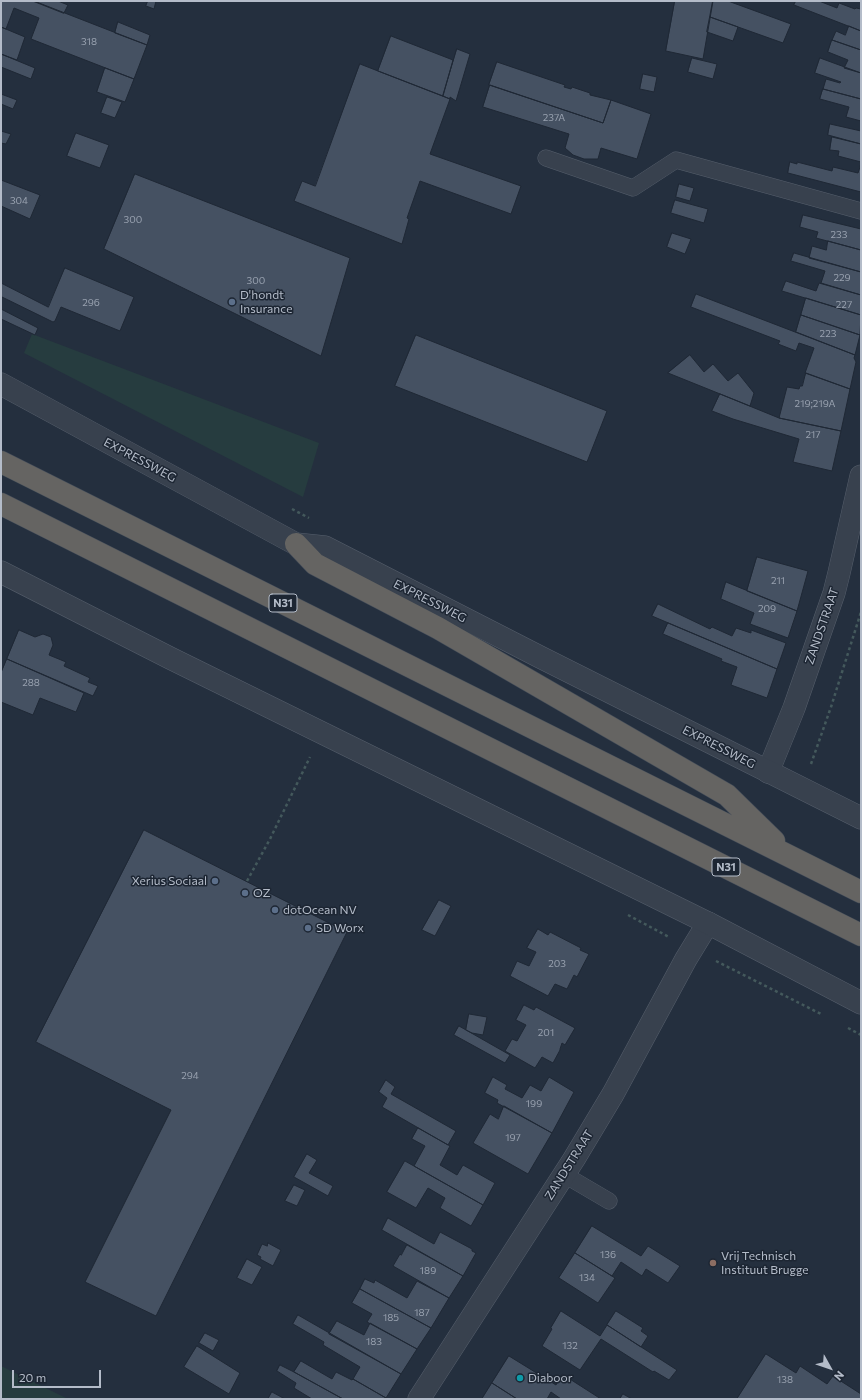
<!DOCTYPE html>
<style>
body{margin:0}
#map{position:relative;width:862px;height:1400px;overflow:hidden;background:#242f3e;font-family:Commissioner,sans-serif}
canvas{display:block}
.frame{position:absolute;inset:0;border:2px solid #b4bcc9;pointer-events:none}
.north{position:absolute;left:810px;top:1348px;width:40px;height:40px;-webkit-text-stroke:3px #1d2633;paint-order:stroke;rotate:130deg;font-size:11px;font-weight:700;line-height:16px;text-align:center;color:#b4bcc9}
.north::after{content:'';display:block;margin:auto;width:14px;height:18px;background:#b4bcc9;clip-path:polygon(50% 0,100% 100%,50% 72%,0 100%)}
.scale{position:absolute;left:12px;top:1370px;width:89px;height:18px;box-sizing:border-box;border:2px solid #b4bcc9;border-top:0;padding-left:5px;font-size:12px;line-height:14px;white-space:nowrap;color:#b4bcc9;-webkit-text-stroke:3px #1d2633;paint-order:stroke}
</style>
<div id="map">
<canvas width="862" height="1400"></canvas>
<div class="frame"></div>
<div class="north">N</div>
<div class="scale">20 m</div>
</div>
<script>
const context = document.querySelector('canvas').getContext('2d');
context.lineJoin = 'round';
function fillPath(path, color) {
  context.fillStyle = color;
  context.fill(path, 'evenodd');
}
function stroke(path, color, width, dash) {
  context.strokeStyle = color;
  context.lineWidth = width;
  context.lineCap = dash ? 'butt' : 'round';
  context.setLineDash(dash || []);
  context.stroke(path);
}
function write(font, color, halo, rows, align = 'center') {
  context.font = font + ' Commissioner,sans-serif';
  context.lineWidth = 3;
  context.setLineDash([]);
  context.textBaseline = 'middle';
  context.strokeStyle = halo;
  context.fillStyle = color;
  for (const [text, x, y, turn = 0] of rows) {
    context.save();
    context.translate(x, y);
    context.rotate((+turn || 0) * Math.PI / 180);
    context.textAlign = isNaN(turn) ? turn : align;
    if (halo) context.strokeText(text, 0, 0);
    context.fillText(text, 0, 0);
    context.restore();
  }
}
fillPath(new Path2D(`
 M32,334L319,443L303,497L24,353Z
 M1,1366L68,1399H1Z`), '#263c3f');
const building = new Path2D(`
 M1,1H34L147,45L134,79L31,39L39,18L14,8L6,29L1,27Z
 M33,1H58L68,5L64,13Z
 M148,1H156L154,9L146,6Z
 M675,1H713L703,59L666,51Z
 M713,1H728L791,24L783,43L710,17Z
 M796,1H819L837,8L839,3L855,9L856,8L861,9V31L794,5Z
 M710,17L738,27L733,41L707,32Z
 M118,22L150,35L147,45L115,33Z
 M849,26L861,31V50L832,40L836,31L845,35Z
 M1,27L25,37L17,60L1,54Z
 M391,36L453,60L443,96L378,71Z
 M832,40L861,50V73L844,68L848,60L828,52Z
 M457,49L470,54L456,101L450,97V99L443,96Z
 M1,54L35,68L31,79L1,67Z
 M692,58L717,64L713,79L688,72Z
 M820,58L861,73V99L823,89L826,79L840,83L841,82L815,73Z
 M497,62L565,85L564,87L571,89L572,87L590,93V95L611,100L603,123L489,85Z
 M360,64L450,99L430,154L521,186L511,214L420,181L407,218L409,219L402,244L294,201L302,181L315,186Z
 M105,68L134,79L125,102L97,92Z
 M643,74L657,77L654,92L640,89Z
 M490,85L603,123L611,100L651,114L637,159L601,148L598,159H584L573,155L565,148L569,134L483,107Z
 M823,89L861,99V121L846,117L849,107L820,99Z
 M1,94L17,100L13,109L1,104Z
 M107,97L122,102L115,118L101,113Z
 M830,124L861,131V144L828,135Z
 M1,131L11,134L6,144L1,143Z
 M76,133L109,145L100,168L67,156Z
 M832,137L861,144V167H860L861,162L838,156L839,151L830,150Z
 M790,162L797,164V162L832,171L833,167L858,173L860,167H861V192L788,173Z
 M135,174L350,258L321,356L104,249Z
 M1,180L40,195L30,219L1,206Z
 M679,184L694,188L690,201L676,197Z
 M675,200L708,209L704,223L671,213Z
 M803,215L861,229V250L816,238L818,232L800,227Z
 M672,233L691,239L685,254L667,247Z
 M828,241L861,250V272L809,258L812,246L826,250Z
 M794,253L861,272V295L821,283L825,271L791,261Z
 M65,268L134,297L120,331L61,307L55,321L53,322L2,297L1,299V283L48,307Z
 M786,281L816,291L819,283L861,295V315L782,291Z
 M696,294L855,355L854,358L856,362L850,389L805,373L814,348L799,343L796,351L778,344L780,341L691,307Z
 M806,298L861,315L860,335L801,315Z
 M1,309L38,328L35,335L1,319Z
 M801,315L860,335L855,355L796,332Z
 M416,335L607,411L587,462L395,386Z
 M690,355L704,372L713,364L728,381L738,373L754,393L750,406L668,373Z
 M806,373L850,389L841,431L779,418L787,387L799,389L800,386H802Z
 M720,394L779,418L841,431L832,471L793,462L799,439L733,419L712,411Z
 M757,557L808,571L797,611L747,591Z
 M726,582L797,611L788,638L750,624L754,613L721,599Z
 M658,604L710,629L712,627L732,636L736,628L751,633V630L786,643L777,669L652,616Z
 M668,623L777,669L767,698L731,685L737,667L721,661L722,659L663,634Z
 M19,630L35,637L43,634L51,637L53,645L49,655L66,662L64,666L90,678L88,682L98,686L93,696L7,659Z
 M7,659L84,693L76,712L40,698L33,715L1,702V673Z
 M144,830L347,932L156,1316L85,1282L171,1110L36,1042Z
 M439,900L451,906L435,936L422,930Z
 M538,929L548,935L550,932L581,948L580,950L589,954L577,977L574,975L567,989L555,984L548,996L510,976L517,961L529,966L536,952L527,948Z
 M524,1005L534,1010L536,1007L575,1028L565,1045L562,1043L560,1049V1050L553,1063L542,1057L535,1068L505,1051L512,1039L517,1041L526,1025L516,1020Z
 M469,1014L487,1017L483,1035L472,1033L466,1030Z
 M459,1026L510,1055L505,1063L454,1035Z
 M493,1077L507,1085L505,1089L522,1098L530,1085L541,1091L549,1077L574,1092L552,1133L497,1103L498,1100L485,1093Z
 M386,1080L395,1087L391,1094L456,1131L448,1145L382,1107L387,1098L379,1092Z
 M504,1106L552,1133L528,1174L473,1143L490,1114L498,1119Z
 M418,1128L450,1146L440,1165L457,1175L463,1165L495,1183L483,1205L414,1166L425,1146L412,1139Z
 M307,1154L317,1160L309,1173L333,1186L328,1196L294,1177Z
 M405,1161L483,1205L471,1226L440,1208L445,1198L428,1188L416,1208L387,1192Z
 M294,1185L305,1190L297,1206L285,1201Z
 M388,1218L434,1244L440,1232L472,1249V1251L476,1253L463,1276L382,1230Z
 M592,1226L641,1256L648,1246L680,1266L668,1283L646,1269L642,1276L621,1262L612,1276L575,1253Z
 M268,1243L281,1250L273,1266L260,1259L261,1257L257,1255L262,1244L267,1246Z
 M407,1245L463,1276L449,1298L393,1266L400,1254L401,1255Z
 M575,1253L615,1278L598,1303L559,1278Z
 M247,1259L262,1267L252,1285L237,1278Z
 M365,1279L374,1283L375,1280L407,1298L417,1281L449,1298L431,1328L360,1289Z
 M360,1289L431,1328L417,1349L367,1322L372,1314L352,1303Z
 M561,1311L600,1336L607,1325L677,1370L669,1380L654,1371L653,1372L601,1339L580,1370L542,1346L552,1329L551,1328Z
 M616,1311L643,1328L641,1331L648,1336L641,1347L607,1325Z
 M298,1315L401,1374L386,1398L353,1379L360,1367L323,1345L324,1342L293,1324Z
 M337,1321L364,1335L370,1323L417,1349L401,1374L329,1334Z
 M205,1333L219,1340L213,1351L199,1343Z
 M197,1346L240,1373L229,1394L184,1367Z
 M766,1354L796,1373L800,1366L827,1384L833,1376L861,1394V1399H737Z
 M509,1356L556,1385L562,1374L601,1399H561L551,1392L547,1399H517L492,1383Z
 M301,1361L332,1379L336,1372L352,1380L353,1379L386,1398L385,1399H343L294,1372Z
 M280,1365L294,1372L343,1399H312L294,1388L296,1383L277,1371Z
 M492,1383L517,1399H482Z
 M272,1392L285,1399H268Z
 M623,1394L632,1399H620Z`);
fillPath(building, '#455162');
stroke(building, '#1f2835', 1);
const service = new Path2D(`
 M546,158L633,188L676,160L861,211
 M563,1174L609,1201`);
const minor = new Path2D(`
 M768,772L794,708L834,593L839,573L861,476
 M419,1399L574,1159L613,1094L686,959L708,923`);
const tertiary = new Path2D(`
 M1,384L296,544L325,547L540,657L861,818
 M1,572L170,658L708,923L861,1003`);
const trunk = new Path2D(`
 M1,462L861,892
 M1,504L861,935
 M296,544L315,564L438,628L727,795L774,841`);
stroke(service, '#565f6c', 17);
stroke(minor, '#565f6c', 23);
stroke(tertiary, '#565f6c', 23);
stroke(trunk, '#434c59', 23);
stroke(new Path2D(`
 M292,509L309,518
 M811,764L831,707L861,612
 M247,881L270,839L310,757
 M628,915L669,937
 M716,961L821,1014
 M848,1028L861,1035`), '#44595c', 2.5, [3, 3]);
stroke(service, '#38414e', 16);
stroke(minor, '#38414e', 22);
stroke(tertiary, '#38414e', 22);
stroke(trunk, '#656462', 22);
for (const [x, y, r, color] of [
 [232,302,4,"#5c6f8a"],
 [215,881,4,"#5c6f8a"],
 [245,893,4,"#5c6f8a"],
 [275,910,4,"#5c6f8a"],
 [308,928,4,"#5c6f8a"],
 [713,1263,4,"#8d6e63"],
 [520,1378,4,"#0f9aa8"]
]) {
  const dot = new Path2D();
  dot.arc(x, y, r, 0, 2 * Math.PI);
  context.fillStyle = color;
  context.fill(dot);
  stroke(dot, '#1d2633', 1.5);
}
write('10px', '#98a1af', null, [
 ["318",89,42],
 ["237A",554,118],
 ["304",19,201],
 ["300",133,220],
 ["233",839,235],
 ["229",842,278],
 ["300",256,281],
 ["296",91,303],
 ["227",844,305],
 ["223",828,334],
 ["219;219A",815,404],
 ["217",813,435],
 ["211",778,581],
 ["209",767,609],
 ["288",31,683],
 ["203",557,964],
 ["201",546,1033],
 ["294",190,1076],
 ["199",534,1104],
 ["197",513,1138],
 ["136",608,1255],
 ["189",428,1271],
 ["134",587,1278],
 ["187",422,1313],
 ["185",391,1318],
 ["183",374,1342],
 ["132",570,1346],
 ["138",785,1380]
]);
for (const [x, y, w] of [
 [283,603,28],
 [726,867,28]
]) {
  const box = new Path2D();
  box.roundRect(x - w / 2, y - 9, w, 18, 3);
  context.fillStyle = '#1d2633';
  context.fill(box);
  stroke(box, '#b4bcc9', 1);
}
write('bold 11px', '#b4bcc9', null, [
 ["N31",283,603],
 ["N31",726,867]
]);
write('12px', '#b4bcc9', '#1d2633', [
 ["D'hondt",240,295],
 ["Insurance",240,309],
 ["Xerius Sociaal",207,881,"right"],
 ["OZ",253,893],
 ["dotOcean NV",283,910],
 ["SD Worx",316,928],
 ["Vrij Technisch",721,1256],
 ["Instituut Brugge",721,1270],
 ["Diaboor",528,1378]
], 'left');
write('12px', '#b4bcc9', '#1d2633', [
 ["EXPRESSWEG",140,460,28],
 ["EXPRESSWEG",430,601,27],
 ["ZANDSTRAAT",822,626,-71],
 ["EXPRESSWEG",719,747,27],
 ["ZANDSTRAAT",569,1165,-58]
]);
</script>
